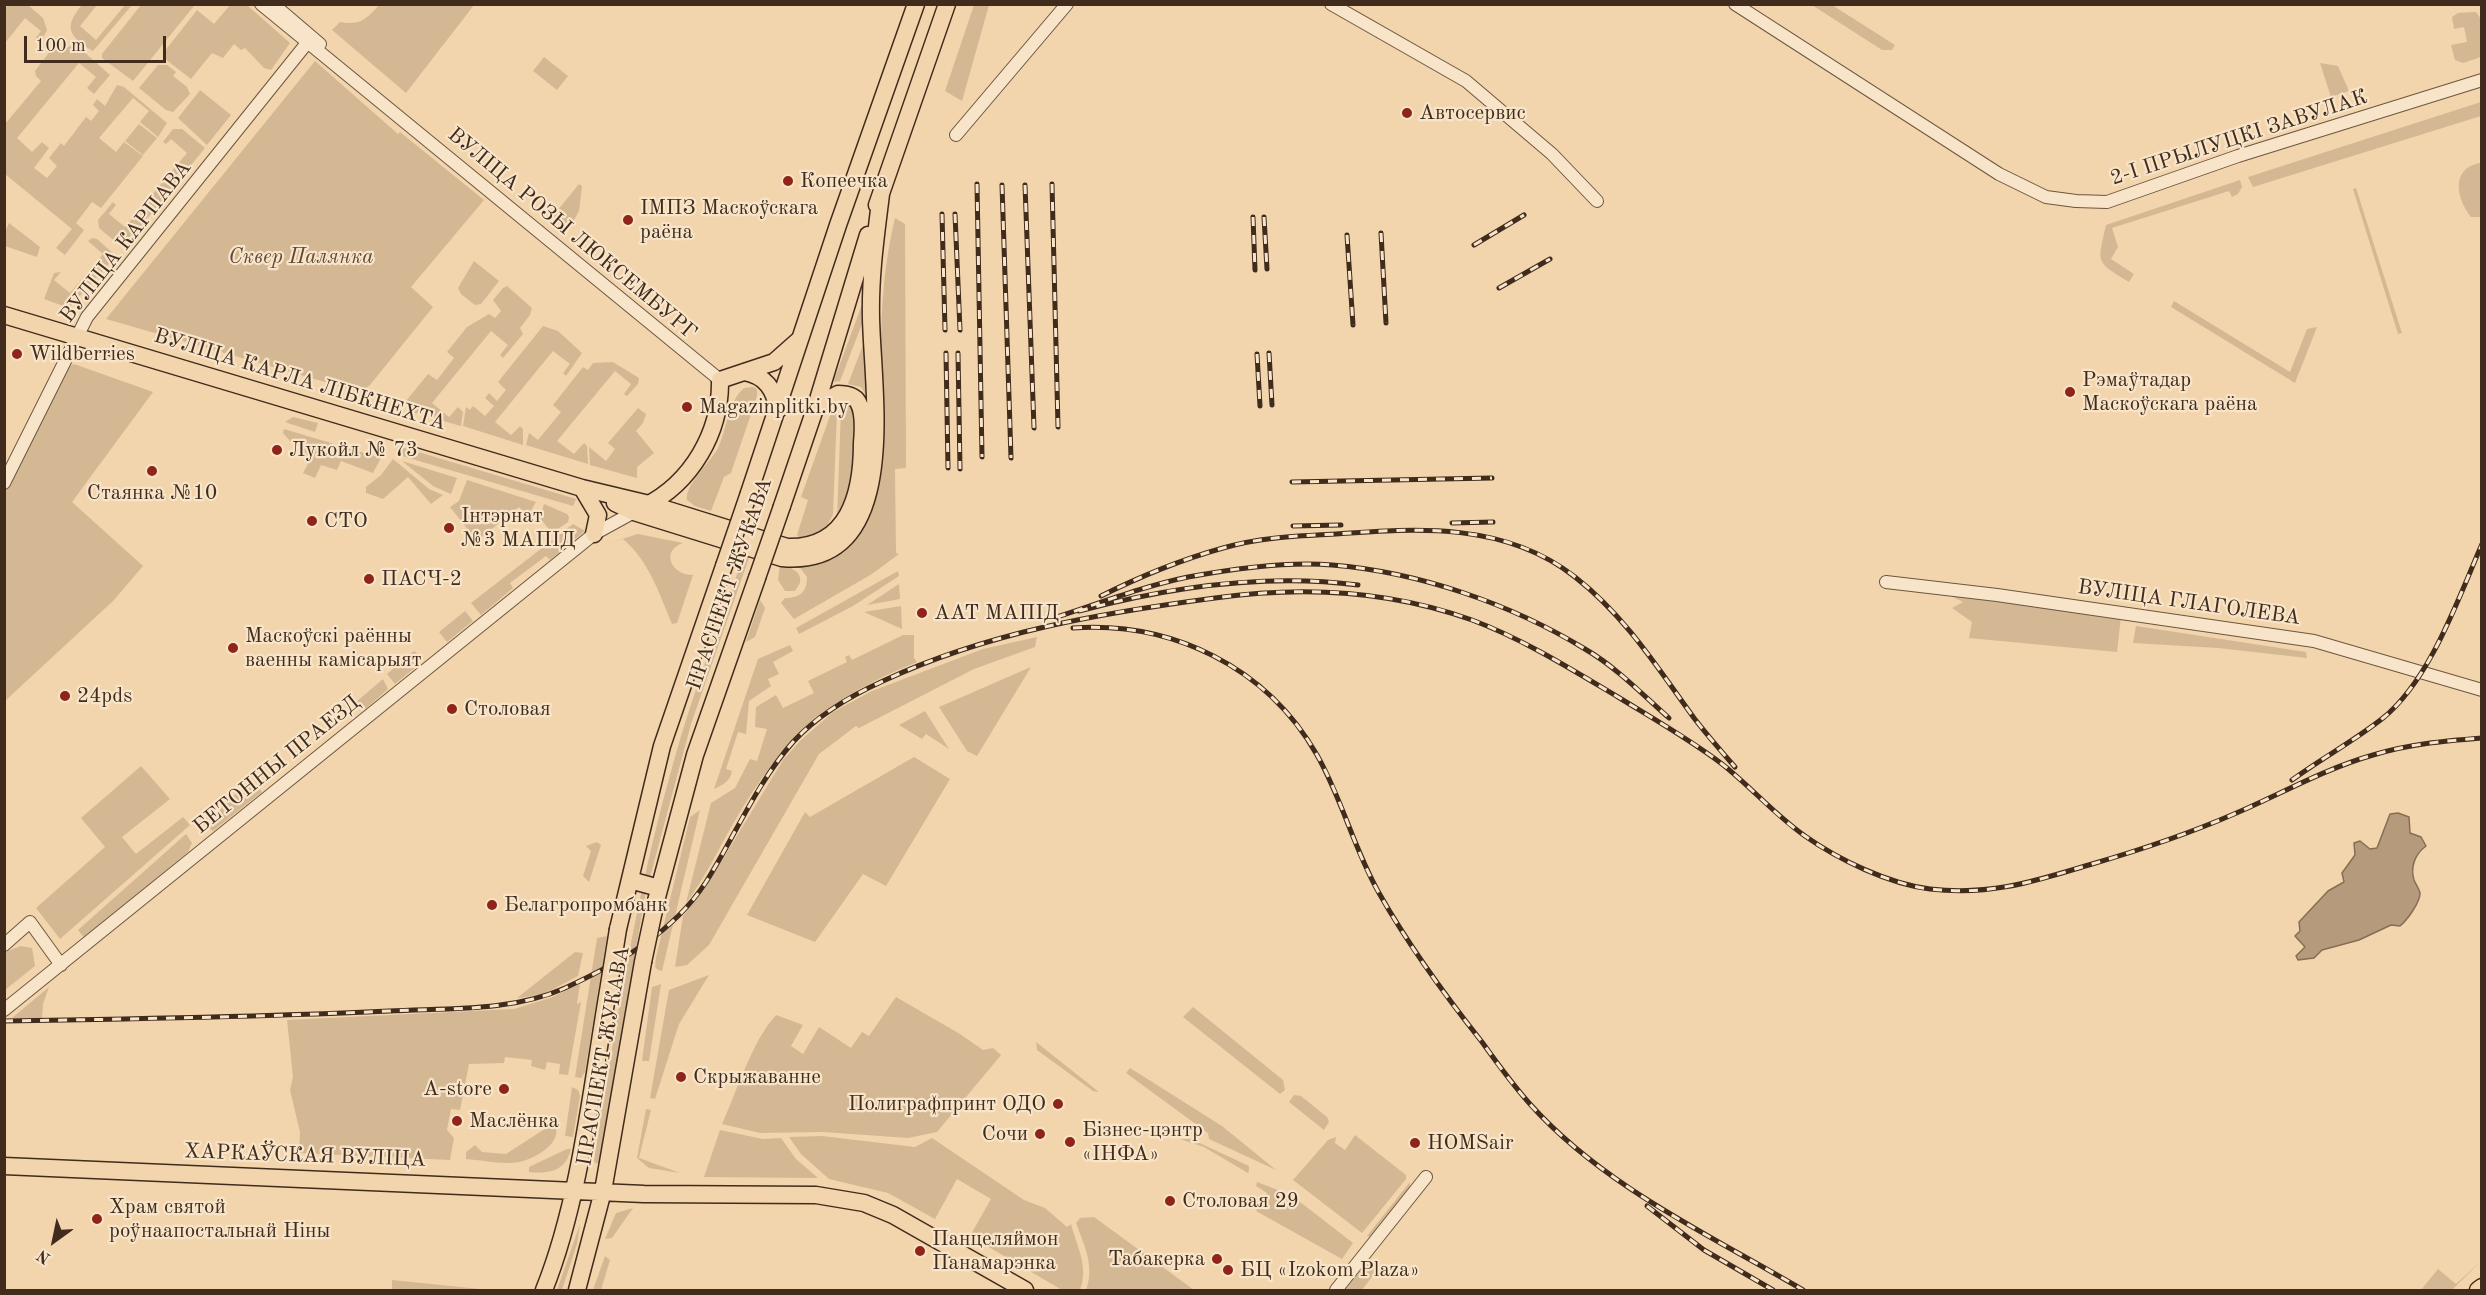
<!DOCTYPE html>
<meta charset="utf-8">
<style>
body{margin:0}
#map{position:relative;width:2486px;height:1295px;overflow:hidden;background:#f2d5ac;font-family:"Old Standard TT",serif}
canvas{display:block}
.frame{position:absolute;inset:0;border:6px solid #402b1c;pointer-events:none}
.north{position:absolute;left:24px;top:1211px;width:60px;height:60px;-webkit-text-stroke:4px #f7e4c9;paint-order:stroke;rotate:213deg;font-size:16px;font-weight:700;line-height:24px;text-align:center;color:#402b1c}
.north::after{content:'';display:block;margin:auto;width:21px;height:27px;background:#402b1c;clip-path:polygon(50% 0,100% 100%,50% 72%,0 100%)}
.scale{position:absolute;left:24px;top:36px;width:142px;height:27px;box-sizing:border-box;border:3px solid #402b1c;border-top:0;padding-left:8px;font-size:18px;line-height:21px;white-space:nowrap;color:#402b1c;-webkit-text-stroke:4px #f7e4c9;paint-order:stroke}
</style>
<div id="map">
<canvas width="2486" height="1295"></canvas>
<div class="frame"></div>
<div class="north">N</div>
<div class="scale">100 m</div>
</div>
<script>
const context = document.querySelector('canvas').getContext('2d');
context.lineJoin = 'round';
function fillPath(path, color) {
  context.fillStyle = color;
  context.fill(path, 'evenodd');
}
function stroke(path, color, width, dash) {
  context.strokeStyle = color;
  context.lineWidth = width;
  context.lineCap = dash ? 'butt' : 'round';
  context.setLineDash(dash || []);
  context.stroke(path);
}
function write(font, color, halo, rows, align = 'center') {
  context.font = font + ' "Old Standard TT",serif';
  context.lineWidth = 4.5;
  context.setLineDash([]);
  context.textBaseline = 'middle';
  context.strokeStyle = halo;
  context.fillStyle = color;
  for (const [text, x, y, turn = 0] of rows) {
    context.save();
    context.translate(x, y);
    context.rotate((+turn || 0) * Math.PI / 180);
    context.textAlign = isNaN(turn) ? turn : align;
    if (halo) context.strokeText(text, 0, 0);
    context.fillText(text, 0, 0);
    context.restore();
  }
}
fillPath(new Path2D(`
 M8,5H28L43,18L47,30L40,44L34,40L41,31L25,18L5,43V9Z
 M82,5H97L80,26L96,40L125,5H132L93,51C69,37 63,27 82,5Z
 M141,5L194,6L133,81L102,58V54Z
 M230,5H247L290,43L271,70L264,68L245,48L241,50L234,44L223,58L212,53L191,79L164,58V52L197,10L214,24Z
 M379,5V4L474,5L406,93L332,30L340,22C359,26 367,19 379,5Z
 M974,5H989L962,101L945,91Z
 M1812,5H1832L1895,45L1892,50H1882Z
 M2476,12L2481,19V57L2463,63L2455,60L2451,45L2467,42L2464,27L2454,29L2452,17L2458,13Z
 M75,44L110,75L94,94L87,88L96,77L79,63L17,138L32,152L42,142L49,148L34,168L47,178L57,166L49,158L61,143L64,146L86,117L91,121L99,111L93,105L97,99L105,106L117,85L124,87L167,123L158,137L140,122L149,111L133,98L99,138L116,152L124,142L143,156L101,208L92,202L76,223L84,230L65,255L56,248L72,229L5,174V124L41,81L36,76L35,71L54,46L60,51Z
 M544,57L568,76L557,90L533,71Z
 M315,61L398,134L400,132L484,200L411,287L433,307L370,385L360,392L106,319Z
 M2320,63L2338,66L2349,91L2331,97Z
 M158,65H167L176,72L173,76L187,87L190,94L173,112L166,110L139,88Z
 M200,90L231,115L207,145L178,118Z
 M2481,102V116L2253,187L2248,177Z
 M139,124L157,138L143,155L125,141Z
 M173,129H182L205,148L123,248L99,228L98,220L113,202L116,205L109,214L125,227L187,153L171,139L166,144L163,142Z
 M2479,163L2481,164V217H2471C2456,198 2451,169 2479,163Z
 M2240,180L2242,187L2238,194L2232,197L2229,191L2112,228L2118,247L2111,259L2134,274L2129,282C2094,261 2098,262 2106,225Z
 M579,184L582,186L579,211L569,229L553,216Z
 M2356,188L2402,333L2398,334L2353,189Z
 M895,218L905,224L906,468L895,469L896,553L899,554L872,574L794,619L781,603L785,598C800,598 807,592 807,577L799,566C905,549 881,431 881,354C881,308 884,263 895,218Z
 M9,223L40,247L37,257L5,246V232Z
 M92,238L97,239L116,256L69,308L44,299L54,273L61,272L54,280L70,293L103,254L88,241Z
 M474,261L499,281L481,304L475,305L461,294L458,288Z
 M507,286L532,308L530,315L520,328L523,334L503,358L500,355L508,345L491,331L432,403L449,417L458,407L463,412L461,426L408,411L406,401L428,374L437,380L454,358L447,352L467,327L489,314L495,318L501,311L493,300L503,288Z
 M867,291V311L840,381L835,382L834,380Z
 M2174,301L2290,372L2307,329L2317,327L2295,383L2171,307Z
 M543,326L558,331L582,353L566,376L563,373L570,364L553,351L495,422L511,435L520,426L523,429V445L463,426L466,407L470,410L473,406L485,416L494,406L485,398L489,393L497,401L506,390L498,382Z
 M868,332C869,395 892,566 786,554L787,550C856,560 865,477 866,428C866,415 870,398 861,387L848,384Z
 M613,362L639,378L638,384L627,396L624,394L631,384L615,371L557,441L574,454L584,443L587,446L588,464L526,445L529,433L538,440L561,412L553,405L583,367L588,370L593,363Z
 M74,364L153,392L72,502L143,566L114,600L5,701V492L68,367Z
 M753,387L757,389V396L731,473L724,477L711,511L695,506L687,500C684,486 711,461 718,448C727,429 728,402 744,388Z
 M837,402L847,404L855,411L856,474L837,520L841,409L836,406Z
 M638,408L646,414L643,423L636,431L654,453L637,467V478L590,465L589,447L606,461L615,449L608,443Z
 M837,411L833,514C826,531 817,536 800,540L797,535L808,500L801,497L831,413Z
 M293,417L318,423L315,432L285,422Z
 M284,429L381,458L373,473L341,461L337,470L321,465L315,478L303,473L309,462L283,433Z
 M398,446L576,499L573,506L395,454Z
 M393,459L429,489L443,495L431,504L408,477L383,499L366,493V487L381,475Z
 M402,461L457,478L451,494L433,486Z
 M467,480L536,502L528,516L519,507L477,541L450,507L459,501Z
 M544,504L567,514L569,517L568,522L552,533L540,518Z
 M573,524L585,531L550,560L546,556L510,583L513,588L481,615L471,603Z
 M638,534L683,543C661,550 670,575 693,575L677,623L672,624C659,593 649,561 623,539L606,544Z
 M745,552L750,555L691,724L645,896L600,1162L596,1164L594,1161C615,1028 636,894 673,764C693,692 720,622 745,552Z
 M780,564C790,568 802,570 800,583L795,591H785L778,580Z
 M898,571L899,576L853,606L799,634L796,628Z
 M899,584L900,599L867,605Z
 M1939,590L2121,616L2117,652L1969,638L1972,622L1952,608L1963,602Z
 M760,600L765,608L755,637L746,642Z
 M901,606L902,629L864,612Z
 M465,611L473,621L447,642L439,632Z
 M2136,626L2306,652L2307,658L2218,648L2133,643Z
 M903,635H914V658L917,662C822,701 785,736 733,824C718,850 705,878 686,903L711,803L735,788L750,759L757,761L767,729L755,727L756,707L776,695L783,708L814,693L808,681L847,662L845,657L849,655L852,660Z
 M1037,637L1035,647L974,669L859,728L856,726L819,754L709,945L687,965L675,967L683,916L704,890L783,760L800,741L833,712L872,691L983,649Z
 M790,645L793,651L773,662L779,674L768,679L771,686L749,701L746,734L738,732L726,769L732,771C730,782 722,785 714,789L758,659Z
 M414,651L418,654L417,666L395,684L387,674Z
 M1031,667L977,756L967,751L939,707Z
 M383,679L388,689L363,711L356,702Z
 M925,711L949,749L926,734L922,739L899,725Z
 M914,757L950,779L886,886L863,874L815,942L747,915L805,812L810,817Z
 M141,766L170,799L122,837L136,854L183,817L190,825L60,939L36,908L105,847L81,818Z
 M252,780L262,792L213,831L201,823Z
 M700,810L662,971L658,970L655,967L656,957L690,817Z
 M186,834L192,843L188,852L85,939L78,930Z
 M597,842L601,845L589,882L583,876L591,851L586,846Z
 M607,936L585,1072L581,1078L575,1077L597,938Z
 M21,946L32,948L35,966L5,990V952Z
 M575,952L583,953L578,976L542,995L517,998Z
 M709,975L679,1024L655,1099L650,1098L669,990Z
 M580,984L577,1004L581,1002L568,1075L559,1074L560,1064L547,1062L545,1070L531,1066L532,1060L505,1057L504,1063L469,1064L460,1110L451,1109L447,1130L454,1138L450,1160L299,1153L300,1132L290,1090L293,1077L287,1020L514,1009L550,998Z
 M661,984L649,1061H642L652,987Z
 M49,987L43,1004L42,1019L12,1018Z
 M896,997L960,1034L983,1050L993,1048L1001,1055L937,1132L908,1138L823,1132L760,1133L722,1124C737,1091 752,1041 776,1015L803,1025L791,1046L803,1054L819,1027L851,1048L862,1032L869,1036Z
 M1193,1007L1283,1080L1285,1090L1280,1094L1183,1017Z
 M1036,1042L1099,1092L1093,1091L1037,1050Z
 M1130,1068L1222,1126L1276,1170L1209,1139L1208,1133L1126,1073Z
 M572,1087L578,1090L580,1096L573,1137L565,1136Z
 M1294,1095L1301,1096L1327,1117L1329,1122L1324,1130L1289,1102Z
 M646,1109L651,1110L639,1158L680,1173L649,1168L637,1158Z
 M554,1123C565,1142 535,1159 519,1162C503,1165 482,1160 466,1159V1152L475,1145L482,1152L506,1154Z
 M720,1130L763,1139L781,1138L796,1159L818,1178L704,1177Z
 M1355,1135L1406,1175V1179L1362,1233L1293,1180L1328,1140L1336,1137L1335,1143L1345,1150Z
 M822,1136L915,1147L932,1138L1024,1200L1045,1208L1067,1227L1071,1224C1077,1247 1089,1267 1080,1290H1062L970,1236L991,1199L957,1179L935,1219L888,1193L829,1179L801,1154L789,1137Z
 M1180,1139H1191L1249,1166V1171L1248,1173L1204,1147Z
 M567,1149H571C566,1171 549,1174 529,1172V1167Z
 M1257,1182L1291,1195L1353,1243L1342,1259L1256,1211L1267,1193L1256,1186Z
 M1410,1182L1409,1196L1375,1239L1367,1236Z
 M633,1208L612,1238L605,1239L616,1213Z
 M1094,1217L1194,1290H1086C1095,1266 1084,1245 1076,1223L1080,1218Z
 M580,1224L577,1244L562,1290H557Z
 M605,1256L610,1260L601,1290H593Z
 M2481,1261L2452,1290H2421L2438,1269L2456,1284Z
 M1368,1262L1377,1270L1362,1290H1344Z
 M392,1280L480,1289L479,1290H392Z`), '#d4b894');
const water = new Path2D(`
 M2398,813L2409,817L2410,833L2421,837L2426,846C2415,854 2410,867 2414,880C2416,885 2419,888 2420,893C2420,903 2407,920 2400,926L2391,925L2359,940L2322,950L2314,958L2298,960L2296,956L2305,947L2295,936L2300,931L2299,922L2328,891L2344,882L2342,873L2355,855L2354,843L2360,841L2370,849L2377,848L2390,814Z`);
fillPath(water, '#b59b7b');
stroke(water, '#866e55', 1.5);
const minor = new Path2D(`
 M261,4L720,380
 M273,4L320,44
 M1331,4L1466,81L1552,154L1597,201
 M1735,4L1999,174L2046,197L2076,201L2107,202L2238,156L2482,80
 M956,135L1067,4
 M4,483L87,317L307,43
 M1886,582L1997,595L2314,641L2482,690
 M4,945L30,922L61,965
 M4,1010L594,534L634,512
 M1336,1290L1426,1177`);
const major = new Path2D(`
 M877,205L947,4
 M4,315L582,488L649,504L787,547C849,549 862,493 862,443C863,432 864,412 858,402C854,395 845,394 838,394L816,406
 M744,372C766,376 774,389 778,410
 M582,488L598,515L594,534
 M749,493L838,225L916,4
 M615,503L634,512L782,558C904,569 872,391 871,317C870,276 876,235 881,194
 M645,506C691,483 721,433 720,380L774,362L800,339
 M782,506L816,406L868,235
 M630,880L659,888
 M656,901L695,755L757,578
 M618,929L662,746L724,566
 M4,1166L644,1194L816,1195L864,1203L893,1215L1025,1290
 M544,1290C581,1198 592,1083 609,985
 M577,1290L603,1191L643,962
 M2478,1290L2482,1287`);
stroke(minor, '#6c5640', 14);
stroke(major, '#402b1c', 19);
stroke(minor, '#f7e4c9', 12);
stroke(major, '#f2d5ac', 16);
const rail = new Path2D(`
 M977,184L982,457
 M1052,184L1058,427
 M1002,185L1011,458
 M1025,185L1034,428
 M942,214L945,330
 M955,214L960,330
 M1253,217L1255,270
 M1264,217L1267,269
 M1381,233L1386,323
 M1347,235L1353,325
 M1474,245L1524,215
 M1499,288L1550,259
 M946,353L948,468
 M958,353L960,469
 M1269,353L1272,405
 M1257,354L1260,406
 M1292,482L1492,478
 M1452,523L1493,522
 M1293,526L1341,525
 M1101,596C1141,576 1180,560 1223,548C1260,537 1298,536 1336,534C1418,528 1505,522 1575,577C1625,616 1657,667 1694,718C1707,735 1721,751 1735,767
 M1079,611C1169,587 1265,573 1358,585
 M1057,617C1100,603 1144,586 1188,577C1232,569 1287,561 1332,565C1419,572 1511,604 1585,649C1616,667 1642,694 1669,718
 M1073,628C1172,621 1267,667 1317,755C1342,799 1354,849 1379,893C1409,946 1444,994 1482,1042C1497,1063 1512,1084 1530,1104C1603,1186 1710,1235 1803,1290
 M2292,780C2322,758 2354,741 2383,718C2430,680 2458,599 2482,544
 M4,1021C133,1019 261,1017 389,1011C448,1008 511,1012 565,988C619,963 673,933 706,882C735,836 756,784 793,742C818,715 850,696 883,681C988,632 1101,613 1215,598C1301,586 1389,590 1472,620C1523,639 1571,669 1618,697C1652,718 1689,739 1722,764C1750,786 1775,815 1805,836C1839,860 1889,884 1930,889C1992,896 2035,881 2092,864C2140,850 2188,834 2234,814C2281,794 2324,769 2373,755C2409,744 2444,741 2482,738
 M1647,1206L1704,1250L1773,1290`);
stroke(rail, '#402b1c', 5);
stroke(rail, '#f7e4c9', 3, [9]);
const majorBridge = new Path2D(`
 M724,566L749,493
 M757,578L782,506
 M643,962L656,901
 M609,985L618,929`);
stroke(majorBridge, '#402b1c', 19, []);
stroke(majorBridge, '#f2d5ac', 16);
for (const [x, y, r, color] of [
 [1407,113,6,"#8f2418"],
 [788,181,6,"#8f2418"],
 [628,220,6,"#8f2418"],
 [17,354,6,"#8f2418"],
 [2070,392,6,"#8f2418"],
 [687,407,6,"#8f2418"],
 [277,450,6,"#8f2418"],
 [152,471,6,"#8f2418"],
 [312,521,6,"#8f2418"],
 [449,528,6,"#8f2418"],
 [369,579,6,"#8f2418"],
 [922,613,6,"#8f2418"],
 [233,648,6,"#8f2418"],
 [65,696,6,"#8f2418"],
 [452,709,6,"#8f2418"],
 [492,905,6,"#8f2418"],
 [681,1077,6,"#8f2418"],
 [504,1089,6,"#8f2418"],
 [1058,1104,6,"#8f2418"],
 [457,1121,6,"#8f2418"],
 [1040,1134,6,"#8f2418"],
 [1070,1142,6,"#8f2418"],
 [1415,1143,6,"#8f2418"],
 [1170,1201,6,"#8f2418"],
 [97,1219,6,"#8f2418"],
 [920,1251,6,"#8f2418"],
 [1217,1259,6,"#8f2418"],
 [1228,1270,6,"#8f2418"]
]) {
  const dot = new Path2D();
  dot.arc(x, y, r, 0, 2 * Math.PI);
  context.fillStyle = color;
  context.fill(dot);
  stroke(dot, '#f7e4c9', 2);
}
write('21px', '#402b1c', '#f7e4c9', [
 ["Автосервис",1419,113],
 ["Копеечка",800,181],
 ["ІМПЗ Маскоўскага",640,208],
 ["раёна",640,232],
 ["Wildberries",29,354],
 ["Рэмаўтадар",2082,380],
 ["Маскоўскага раёна",2082,404],
 ["Magazinplitki.by",699,407],
 ["Лукойл № 73",289,450],
 ["Стаянка №10",152,493,"center"],
 ["Інтэрнат",461,516],
 ["№3 МАПІД",461,540],
 ["СТО",324,521],
 ["ПАСЧ-2",381,579],
 ["ААТ МАПІД",934,613],
 ["Маскоўскі раённы",245,636],
 ["ваенны камісарыят",245,660],
 ["24pds",77,696],
 ["Столовая",464,709],
 ["Белагропромбанк",504,905],
 ["Скрыжаванне",693,1077],
 ["А-store",492,1089,"right"],
 ["Полиграфпринт ОДО",1046,1104,"right"],
 ["Маслёнка",469,1121],
 ["Бізнес-цэнтр",1082,1130],
 ["«ІНФА»",1082,1154],
 ["Сочи",1028,1134,"right"],
 ["HOMSair",1427,1143],
 ["Столовая 29",1182,1201],
 ["Храм святой",109,1207],
 ["роўнаапостальнай Ніны",109,1231],
 ["Панцеляймон",932,1239],
 ["Панамарэнка",932,1263],
 ["Табакерка",1205,1259,"right"],
 ["БЦ «Izokom Plaza»",1240,1270]
], 'left');
write('21px', '#402b1c', '#f7e4c9', [
 ["2-І ПРЫЛУЦКІ ЗАВУЛАК",2239,138,-18],
 ["ВУЛІЦА РОЗЫ ЛЮКСЕМБУРГ",572,234,40],
 ["ВУЛІЦА КАРПАВА",126,242,-52],
 ["ВУЛІЦА КАРЛА ЛІБКНЕХТА",300,380,17],
 ["ПРАСПЕКТ ЖУКАВА",730,584,-71],
 ["ВУЛІЦА ГЛАГОЛЕВА",2189,603,8],
 ["БЕТОННЫ ПРАЕЗД",277,765,-39],
 ["ПРАСПЕКТ ЖУКАВА",604,1056,-80],
 ["ХАРКАЎСКАЯ ВУЛІЦА",305,1156,2]
]);
write('italic 21px', '#5e4734', '#f7e4c9', [
 ["Сквер Палянка",301,257]
]);
</script>
